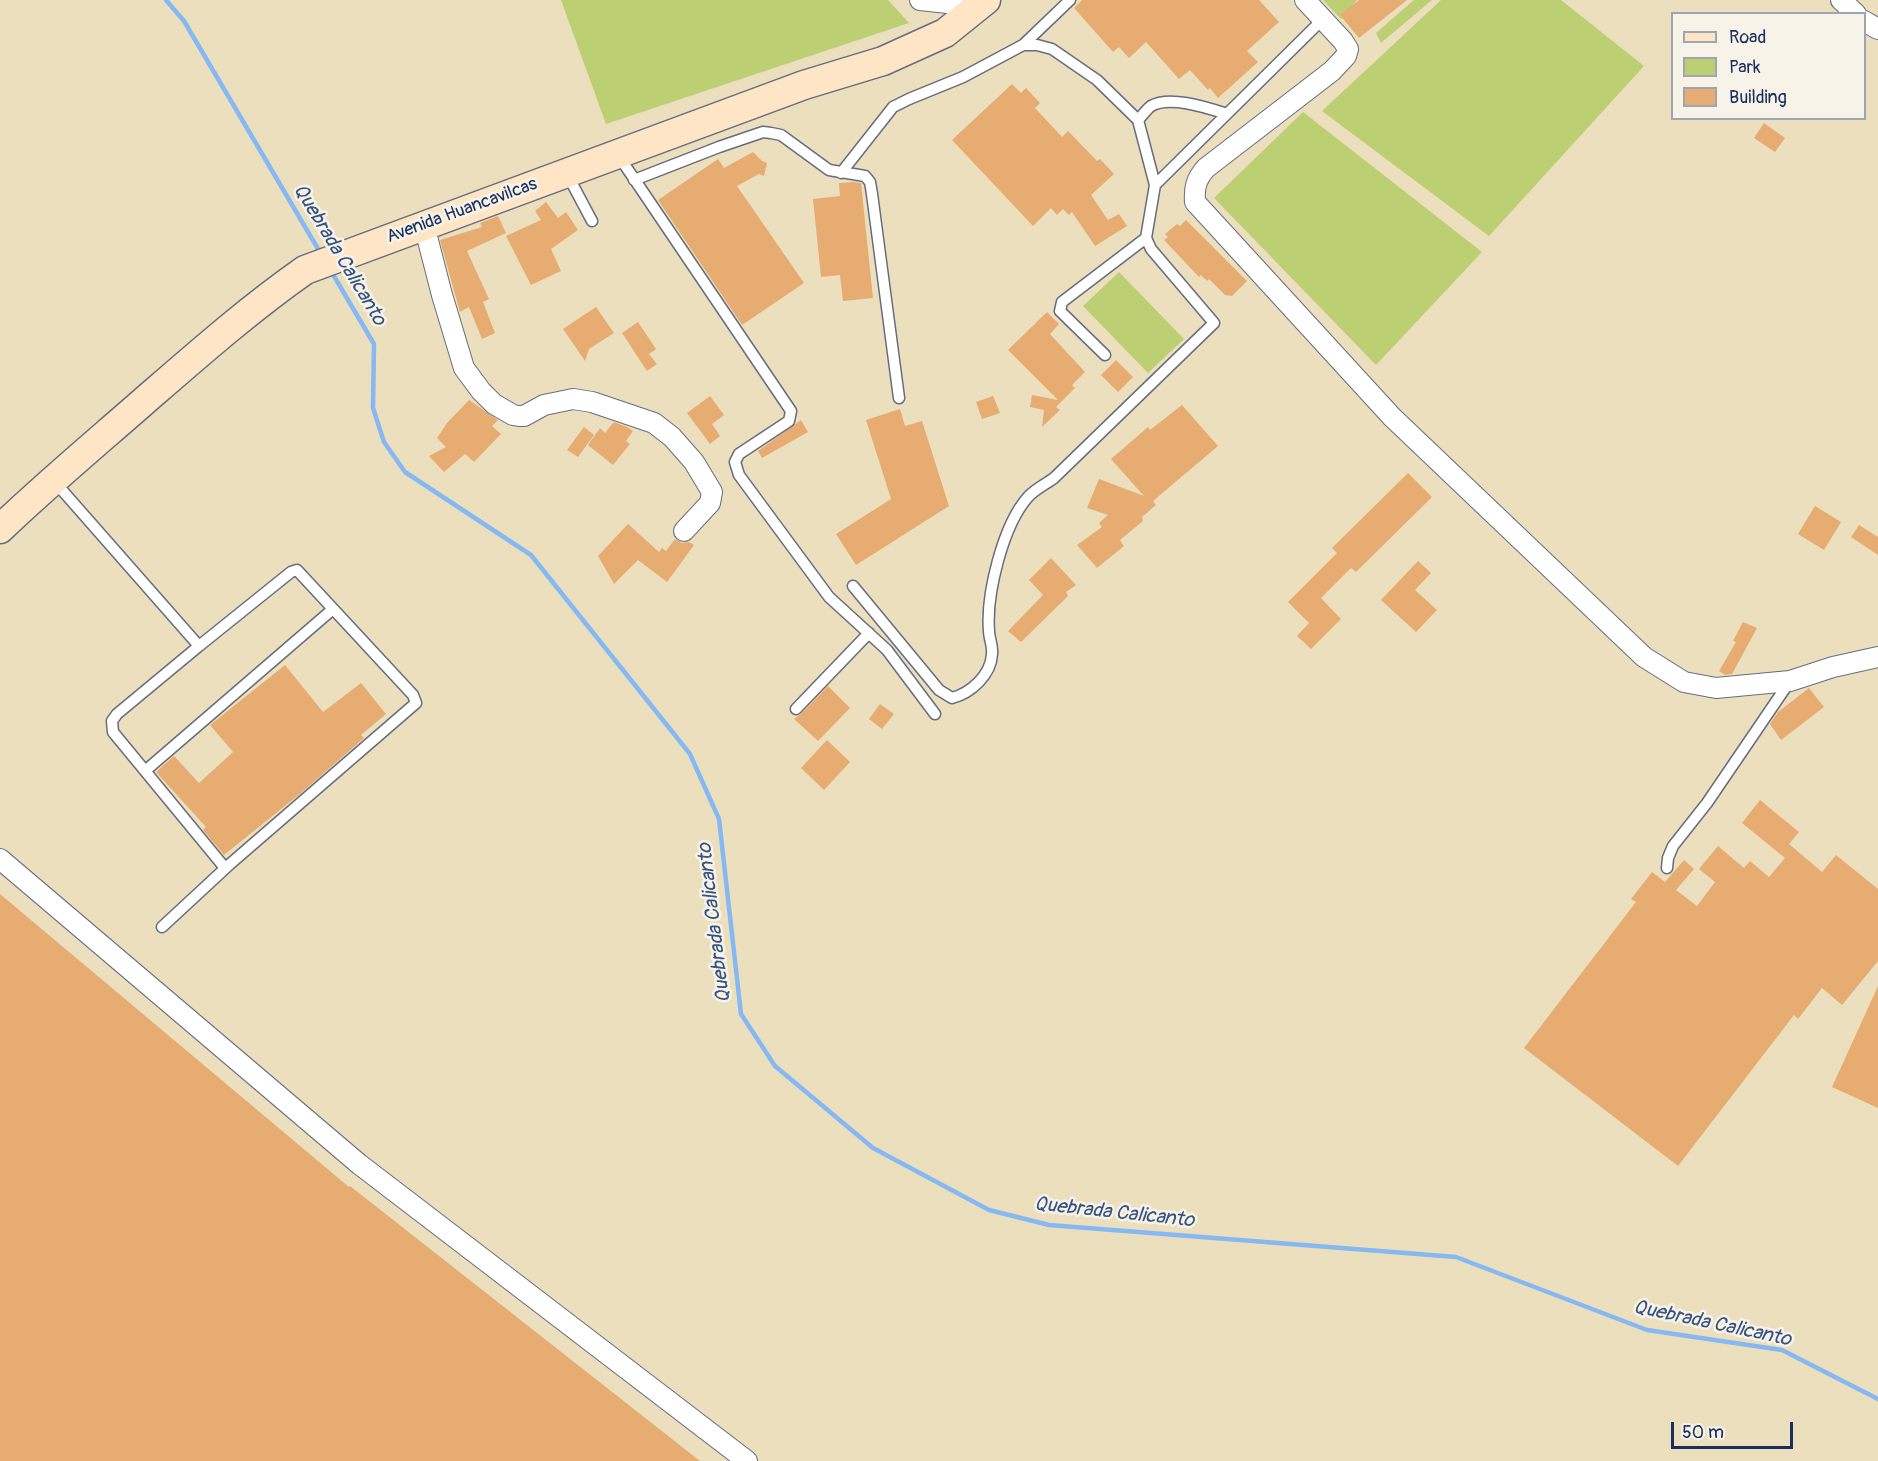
<!DOCTYPE html>
<style>
body{margin:0}
#map{position:relative;width:1878px;height:1461px;overflow:hidden;background:#ecdfbd;font-family:Pangolin,sans-serif}
canvas{display:block}
.legend{position:absolute;left:1671px;top:12px;width:195px;height:108px;box-sizing:border-box;background:#f7f3e8;border:2px solid #9fa5b1;margin:0;padding:8px 10px;list-style:none;font-size:18px;color:#1b2f5e}
.legend li{display:flex;align-items:center;gap:12px;height:30px}
.legend b{width:30px;border:2px solid #9fa5b1}
.scale{position:absolute;left:1671px;top:1422px;width:122px;height:27px;box-sizing:border-box;border:3px solid #1b2f5e;border-top:0;padding-left:8px;font-size:18px;line-height:21px;white-space:nowrap;color:#1b2f5e;-webkit-text-stroke:4px #f7f3e8;paint-order:stroke}
</style>
<div id="map">
<canvas width="1878" height="1461"></canvas>
<ul class="legend">
<li><b style="height:8px;background:#fde5c5"></b>Road</li>
<li><b style="height:16px;background:#bccf73"></b>Park</li>
<li><b style="height:16px;background:#e7ac71"></b>Building</li>
</ul>
<div class="scale">50 m</div>
</div>
<script>
const context = document.querySelector('canvas').getContext('2d');
context.lineJoin = 'round';
function fillPath(path, color) {
  context.fillStyle = color;
  context.fill(path, 'evenodd');
}
function stroke(path, color, width, dash) {
  context.strokeStyle = color;
  context.lineWidth = width;
  context.lineCap = dash ? 'butt' : 'round';
  context.setLineDash(dash || []);
  context.stroke(path);
}
function write(font, color, halo, rows, align = 'center') {
  context.font = font + ' Pangolin,sans-serif';
  context.lineWidth = 5;
  context.setLineDash([]);
  context.textBaseline = 'middle';
  context.strokeStyle = halo;
  context.fillStyle = color;
  for (const [text, x, y, turn = 0] of rows) {
    context.save();
    context.translate(x, y);
    context.rotate((+turn || 0) * Math.PI / 180);
    context.textAlign = isNaN(turn) ? turn : align;
    if (halo) context.strokeText(text, 0, 0);
    context.fillText(text, 0, 0);
    context.restore();
  }
}
fillPath(new Path2D(`
 M561,0H888L909,23L606,124Z
 M1323,0H1357L1341,19Z
 M1414,0H1432L1381,43L1376,33Z
 M1441,0H1561L1644,66L1489,236L1322,111Z
 M1303,112L1482,252L1376,365L1214,198Z
 M1119,272L1184,339L1148,373L1083,306Z`), '#bccf73');
stroke(new Path2D(`
 M166,0L184,21L321,254
 M331,271L374,344L373,408L384,442L405,472L531,555L690,754L719,819L741,1014L775,1066L873,1148L989,1210L1049,1225L1456,1257L1647,1330L1782,1350L1878,1399`), '#86b9f3', 4.5);
fillPath(new Path2D(`
 M1082,0H1259L1279,22L1247,51L1258,62L1218,98L1210,88L1208,90L1190,70L1179,79L1146,42L1129,58L1119,47L1113,52L1074,8Z
 M1359,0H1407L1359,38L1340,15Z
 M1012,84L1021,93L1026,88L1040,103L1035,108L1062,137L1068,131L1097,161L1100,159L1114,174L1091,195L1108,220L1119,214L1127,226L1095,246L1072,212L1069,215L1063,209L1057,215L1051,208L1033,226L952,140Z
 M1764,123L1785,138L1775,152L1754,138Z
 M753,152L762,161L767,163L764,176L759,174L737,186L804,283L742,325L658,200L718,159L724,168Z
 M853,182L861,183L873,298L843,301L840,275L821,277L813,199L840,196L839,183Z
 M546,202L558,218L566,212L578,230L551,249L561,271L531,285L506,236L541,220L535,211Z
 M498,216L506,233L467,251L489,299L483,302L495,333L482,339L469,307L460,312L440,240L482,227L480,223Z
 M1186,220L1247,281L1232,296L1225,295L1209,279L1207,281L1201,275L1199,277L1164,240L1168,237L1165,234L1177,224L1180,226Z
 M596,307L614,333L589,349L585,361L563,329Z
 M1047,312L1059,324L1050,334L1085,372L1072,385L1075,388L1056,407L1060,410L1042,427L1044,410L1030,407L1032,395L1058,400L1008,350Z
 M638,322L656,349L649,354L657,364L647,371L622,333Z
 M1116,360L1133,377L1118,392L1101,375Z
 M710,396L724,415L712,424L720,436L710,444L687,413Z
 M993,396L1000,413L982,419L976,402Z
 M469,400L498,420L492,426L501,434L474,462L465,454L444,472L429,456L446,447L437,438L447,423Z
 M1182,405L1218,446L1153,501L1156,505L1142,517L1143,521L1120,540L1124,546L1097,568L1077,545L1102,527L1099,523L1108,515L1087,508L1099,479L1144,496L1111,459L1148,427L1150,430Z
 M900,409L905,426L922,421L949,506L856,565L836,534L891,499L866,420Z
 M801,420L808,432L762,458L758,451Z
 M614,422L627,427L633,431L626,441L630,444L613,465L588,445L600,428L605,433Z
 M584,427L594,435L578,457L567,450Z
 M1408,473L1432,497L1356,572L1351,568L1321,598L1341,619L1311,649L1297,636L1309,623L1288,602L1337,553L1332,548Z
 M1815,506L1841,522L1824,550L1798,534Z
 M628,524L659,552L662,548L666,551L675,539L682,543L689,542L694,545L667,582L638,560L614,584L598,556Z
 M1859,525L1878,537V555L1851,537Z
 M1051,558L1076,585L1066,592L1068,596L1021,642L1008,631L1043,595L1029,580Z
 M1418,561L1431,573L1415,590L1437,610L1416,632L1381,600Z
 M1743,622L1757,628L1732,674L1725,675L1719,671L1736,642L1733,641Z
 M285,665L323,712L361,683L386,714L361,735L364,738L301,793L224,855L203,830L206,827L156,772L174,756L199,783L233,752L210,725Z
 M828,686L850,708L818,741L794,719L801,714Z
 M1809,688L1824,707L1781,740L1770,724L1778,712Z
 M880,704L894,714L882,729L869,719Z
 M827,740L850,762L824,790L801,768Z
 M1760,800L1799,832L1789,844L1822,872L1836,855L1878,889V961L1842,1005L1822,988L1798,1019L1794,1015L1678,1166L1524,1048L1636,902L1631,899L1652,872L1665,882L1684,860L1694,869L1676,890L1697,906L1715,882L1699,869L1718,846L1744,868L1750,861L1769,877L1785,858L1742,823Z
 M0,894L349,1187L350,1186L700,1461H0Z
 M1878,986V1108L1832,1087Z`), '#e7ac71');
const lane = new Path2D(`
 M1023,45L1070,0
 M1138,120C1142,116 1147,109 1151,106C1170,95 1208,108 1227,114
 M618,155L791,411L789,421L739,454L735,462L739,475L829,597L887,650L935,714
 M841,173L893,107L909,99L963,77L1023,45H1037L1052,49L1097,80L1138,120L1155,185L1146,238L1151,249L1214,323L1054,478C1046,484 1035,489 1028,497C1003,525 986,594 989,631C989,638 993,646 992,654C991,675 971,693 952,698L939,690L853,586
 M567,174L592,221
 M634,180L719,147L763,132L771,133L781,135L829,170L865,176L870,182L872,194L899,398
 M1155,185L1323,19
 M1105,355L1060,311L1062,302L1146,238
 M54,481L199,646L291,572L297,570L413,695L416,703L230,864L162,927
 M199,646L117,714L112,721L113,732L225,868
 M796,709L869,633
 M145,771L333,609
 M1667,868L1668,858L1673,846L1707,803L1790,681`);
const street = new Path2D(`
 M920,0L948,3L953,0
 M1305,0L1343,41L1348,49L1346,56L1332,71L1206,168C1196,179 1194,188 1195,202L1392,417L1644,657L1684,682L1716,688L1790,681L1833,667L1878,657
 M1841,0L1856,14
 M1864,21L1878,29
 M424,225L442,295L464,368L481,391L494,404L513,415L519,416H524L544,405L573,399L592,402L654,423L672,437L694,462L712,492L710,503L684,531
 M0,859L359,1164L747,1461`);
const secondary = new Path2D(`
 M0,529C46,485 95,444 143,402C196,356 248,310 305,270L804,85L883,61L945,33L986,0`);
stroke(lane, '#646d7f', 13);
stroke(street, '#646d7f', 22);
stroke(secondary, '#646d7f', 31);
stroke(lane, '#fff', 10);
stroke(street, '#fff', 20);
stroke(secondary, '#fde5c5', 28);
write('18px', '#1b2f5e', '#f7f3e8', [
 ["Avenida Huancavilcas",462,211,-20]
]);
write('italic 20px', '#365283', '#f7f3e8', [
 ["Quebrada Calicanto",339,255,59],
 ["Quebrada Calicanto",715,923,-97],
 ["Quebrada Calicanto",1114,1213,6],
 ["Quebrada Calicanto",1712,1324,12]
]);
</script>
